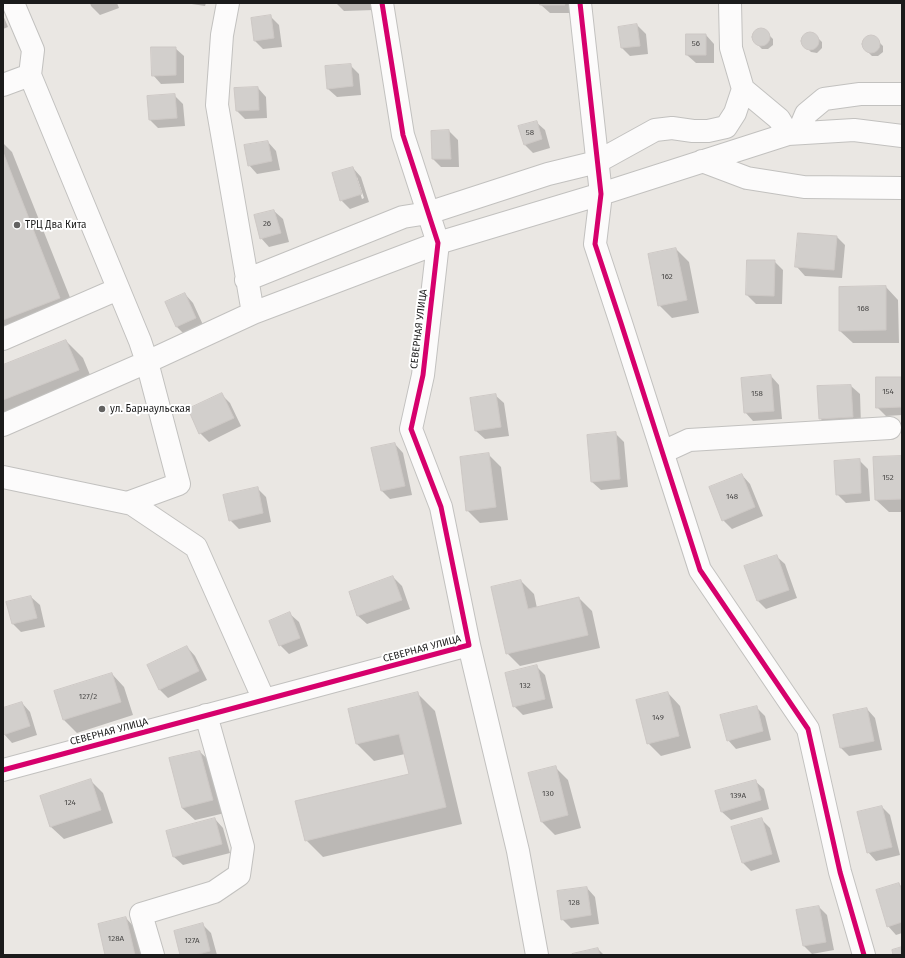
<!DOCTYPE html>
<meta charset="utf-8">
<style>
body{margin:0}
#map{position:relative;width:905px;height:958px;overflow:hidden;background:#eae7e3;font-family:"Fira Sans",sans-serif}
canvas{display:block}
.frame{position:absolute;inset:0;border:4px solid #1b1b1b;pointer-events:none}
</style>
<div id="map">
<canvas width="905" height="958"></canvas>
<div class="frame"></div>
</div>
<script>
const context = document.querySelector('canvas').getContext('2d');
context.lineJoin = 'round';
function fillPath(path, color) {
  context.fillStyle = color;
  context.fill(path, 'evenodd');
}
function stroke(path, color, width, dash) {
  context.strokeStyle = color;
  context.lineWidth = width;
  context.lineCap = dash ? 'butt' : 'round';
  context.setLineDash(dash || []);
  context.stroke(path);
}
function write(font, color, halo, rows, align = 'center') {
  context.font = font + ' "Fira Sans",sans-serif';
  context.lineWidth = 4;
  context.setLineDash([]);
  context.textBaseline = 'middle';
  context.strokeStyle = halo;
  context.fillStyle = color;
  for (const [text, x, y, turn = 0] of rows) {
    context.save();
    context.translate(x, y);
    context.rotate((+turn || 0) * Math.PI / 180);
    context.textAlign = isNaN(turn) ? turn : align;
    if (halo) context.strokeText(text, 0, 0);
    context.fillText(text, 0, 0);
    context.restore();
  }
}
fillPath(new Path2D(`
 M90,3H117L119,8L100,15L91,6Z
 M185,3H206L205,6Z
 M336,3H373L374,10L344,11Z
 M541,3H572L573,13H550L541,5Z
 M3,15L8,27L3,29Z
 M271,17L279,25L282,47L263,49L255,41Z
 M637,25L646,34L648,54L630,56L622,48Z
 M758,30H764L773,39V45L768,49H762L753,40L754,34Z
 M807,33H813L822,42V48L817,53L811,52L802,43V37Z
 M706,35L714,44V63H696L687,55Z
 M868,37H874L883,46V52L878,56H872L863,47V41Z
 M175,48L184,56V83L161,84L153,75Z
 M350,65L359,74L361,95L337,97L328,89Z
 M258,88L266,97L267,118L245,119L237,111Z
 M174,95L183,104L185,126L158,128L150,120Z
 M536,122L545,130L550,148L533,153L525,145Z
 M449,131L458,140L459,167H441L433,159Z
 M268,142L276,151L280,170L257,174L249,165Z
 M3,143L12,152L77,315L17,338L3,324Z
 M353,168L361,177L369,202L350,209L341,200ZM355,177H357L364,198L362,199Z
 M274,211L283,219L289,242L269,247L261,238Z
 M836,236L845,245L842,278L805,276L797,267Z
 M676,249L689,262L699,313L672,318L659,305Z
 M774,261L783,270L782,304H756L747,295Z
 M886,287L898,300L899,343H853L840,331Z
 M185,294L193,303L204,327L185,335L177,327Z
 M66,341L83,358L95,387L3,424V366Z
 M771,376L779,385L782,419L753,421L745,412Z
 M900,378L902,380V415L886,416L877,407Z
 M851,386L860,394L861,425L828,427L820,418Z
 M221,394L230,403L241,426L209,442L200,433Z
 M495,395L504,403L509,436L485,439L476,431Z
 M615,433L624,442L628,487L601,490L592,482Z
 M395,444L403,453L412,495L390,499L382,491L373,449Z
 M488,454L501,467L508,520L480,523L467,510Z
 M902,457V512H889L876,500Z
 M859,460L868,469L870,501L846,503L837,494Z
 M742,475L750,484L763,516L732,529L723,520Z
 M257,488L266,497L271,522L239,529L230,520Z
 M776,556L785,564L797,598L766,609L758,601Z
 M393,577L402,586L410,609L367,624L358,616L350,592Z
 M521,581L534,594L537,608L579,598L592,611L600,648L520,666L507,653Z
 M31,597L40,605L45,627L21,632L13,624L8,603Z
 M290,614L299,622L308,646L289,654L280,645Z
 M187,647L195,656L207,680L168,698L160,690L148,665Z
 M536,666L545,675L553,708L523,715L514,706Z
 M112,674L124,687L133,715L77,733L64,720L56,692Z
 M668,693L680,706L691,748L661,756L648,743Z
 M418,694L435,711L462,824L323,857L306,840L410,774L405,754L374,761L357,744L349,710Z
 M22,703L30,712L37,735L12,743L4,734L3,731V709Z
 M756,707L765,716L771,740L736,749L728,740Z
 M867,709L875,718L882,750L849,756L841,748Z
 M200,752L213,764L225,813L195,820L182,808Z
 M555,767L568,780L581,828L555,835L542,822L529,774Z
 M90,780L103,793L113,823L64,839L51,827Z
 M755,781L764,789L769,809L731,820L722,812Z
 M882,807L890,815L900,855L876,861L868,852Z
 M215,819L223,828L230,853L183,865L174,857L168,832Z
 M761,819L770,828L780,862L751,871L743,863Z
 M899,884L902,887V933L896,935L888,926Z
 M587,888L595,897L599,924L571,928L562,919Z
 M819,907L827,915L834,950L812,954L804,946Z
 M126,918L134,927L141,955H106Z
 M202,924L211,933L217,955H181Z
 M598,949L604,955H574Z`), '#0003');
const building = new Path2D(`
 M540,3H564L565,5H540Z
 M271,15L274,38L254,41L251,18Z
 M637,24L640,46L621,48L618,27Z
 M752 37a9 9 0 1 1 18 0a9 9 0 1 1-18 0Z
 M801 41a9 9 0 1 1 18 0a9 9 0 1 1-18 0Z
 M686,34H706V55H686Z
 M862 44a9 9 0 1 1 18 0a9 9 0 1 1-18 0Z
 M151,47H176V75L152,76Z
 M351,64L353,86L327,89L325,66Z
 M258,87L259,110L236,111L234,88Z
 M175,94L177,118L149,120L147,96Z
 M537,121L542,139L524,145L518,126Z
 M449,130L451,159H432L431,131Z
 M268,141L272,161L248,166L244,145Z
 M3,152L60,298L3,320Z
 M353,167L362,194L340,201L332,173Z
 M274,210L281,233L260,239L254,215Z
 M798,233L837,236L834,270L795,267Z
 M676,248L687,300L658,306L648,254Z
 M747,260H775L774,296L746,295Z
 M886,286V330L839,331V287Z
 M185,293L196,318L176,327L165,302Z
 M66,340L79,370L3,400V365Z
 M771,375L774,411L744,413L741,378Z
 M876,377H901V407L876,408Z
 M851,385L853,417L819,419L817,386Z
 M222,393L234,418L199,434L188,409Z
 M496,394L501,427L475,431L470,398Z
 M616,432L620,479L591,482L587,435Z
 M395,443L405,486L381,491L371,448Z
 M489,453L496,507L466,511L460,457Z
 M902,456V499L875,500L873,457Z
 M860,459L861,493L836,495L834,461Z
 M742,474L755,507L722,521L709,487Z
 M258,487L263,513L229,521L223,495Z
 M777,555L789,590L757,601L744,566Z
 M393,576L402,600L357,616L349,592Z
 M521,580L528,609L579,597L588,635L506,654L491,587Z
 M31,596L37,618L12,624L6,602Z
 M290,612L300,638L279,646L269,621Z
 M187,646L199,671L159,690L147,665Z
 M537,665L545,699L513,707L505,673Z
 M112,673L121,702L63,720L54,691Z
 M418,692L446,807L305,841L295,801L409,774L399,734L356,744L348,709Z
 M668,692L679,736L647,744L636,700Z
 M22,702L30,726L3,735V708Z
 M757,706L763,731L727,741L720,715Z
 M867,708L874,741L840,748L833,715Z
 M200,751L213,800L182,808L169,758Z
 M556,766L568,815L541,822L528,773Z
 M91,779L101,810L50,827L40,796Z
 M756,780L761,800L721,812L715,791Z
 M882,806L892,847L867,853L857,812Z
 M215,818L222,844L173,857L166,831Z
 M762,818L772,854L742,863L731,827Z
 M899,883L902,892V922L887,927L876,890Z
 M587,887L591,915L561,920L557,891Z
 M819,906L826,942L803,946L796,910Z
 M126,917L135,955H105L98,924Z
 M203,923L210,951L195,955H180L174,931Z
 M902,947V955H893L892,950Z
 M598,948L600,955H572V954Z`);
fillPath(building, '#d2cfcc');
stroke(building, '#cdc8c5', 1);
const minor = new Path2D(`
 M13,3L33,50L30,75
 M228,3L222,35L217,105L253,313
 M580,3L601,194L595,244L621,323L700,570L808,729L840,872L864,955
 M3,85L30,75L140,341L147,362L179,484L127,503
 M743,89L779,119L788,134
 M798,133L806,114L824,99L860,94H902
 M702,161L747,178L804,187L902,188
 M246,280L403,217L428,213L548,174L597,162L655,130L672,128L693,131H708L726,127L735,113L743,89L731,48L730,3
 M3,339L118,289
 M3,425L147,362L253,313L438,243L601,194L788,134L854,130L902,136
 M663,452L689,440L890,428
 M3,477L132,504L196,547L264,700
 M469,645L518,851L537,955
 M3,770L469,645L441,507L411,429L423,375L438,243L403,135L382,3
 M153,955L141,914L214,892L239,875L243,847L206,715`);
stroke(minor, '#c2c1bf', 24);
stroke(minor, '#fcfbfb', 22);
stroke(new Path2D(`
 M580,3L601,194L595,244L621,323L700,570L808,729L840,872L864,955
 M3,770L469,645L441,507L411,429L423,375L438,243L403,135L382,3`), '#d6006c', 5);
for (const [x, y, r, color] of [
 [17,225,4,"#636261"],
 [102,409,4,"#636261"]
]) {
  const dot = new Path2D();
  dot.arc(x, y, r, 0, 2 * Math.PI);
  context.fillStyle = color;
  context.fill(dot);
  stroke(dot, '#fff', 1.5);
}
write('8px', '#494847', null, [
 ["56",696,44],
 ["58",530,133],
 ["26",267,224],
 ["162",667,277],
 ["168",863,309],
 ["154",888,392],
 ["158",757,394],
 ["152",888,478],
 ["148",732,497],
 ["132",525,686],
 ["127/2",88,697],
 ["149",658,718],
 ["130",548,794],
 ["139А",738,796],
 ["124",70,803],
 ["128",574,903],
 ["128А",116,939],
 ["127А",192,941]
]);
write('10px', '#1b1b1b', '#fff', [
 ["ТРЦ Два Кита",25,225],
 ["ул. Барнаульская",110,409]
], 'left');
write('10px', '#1b1b1b', '#fff', [
 ["СЕВЕРНАЯ УЛИЦА",419,329,-83],
 ["СЕВЕРНАЯ УЛИЦА",422,649,-15],
 ["СЕВЕРНАЯ УЛИЦА",109,732,-15]
]);
</script>
